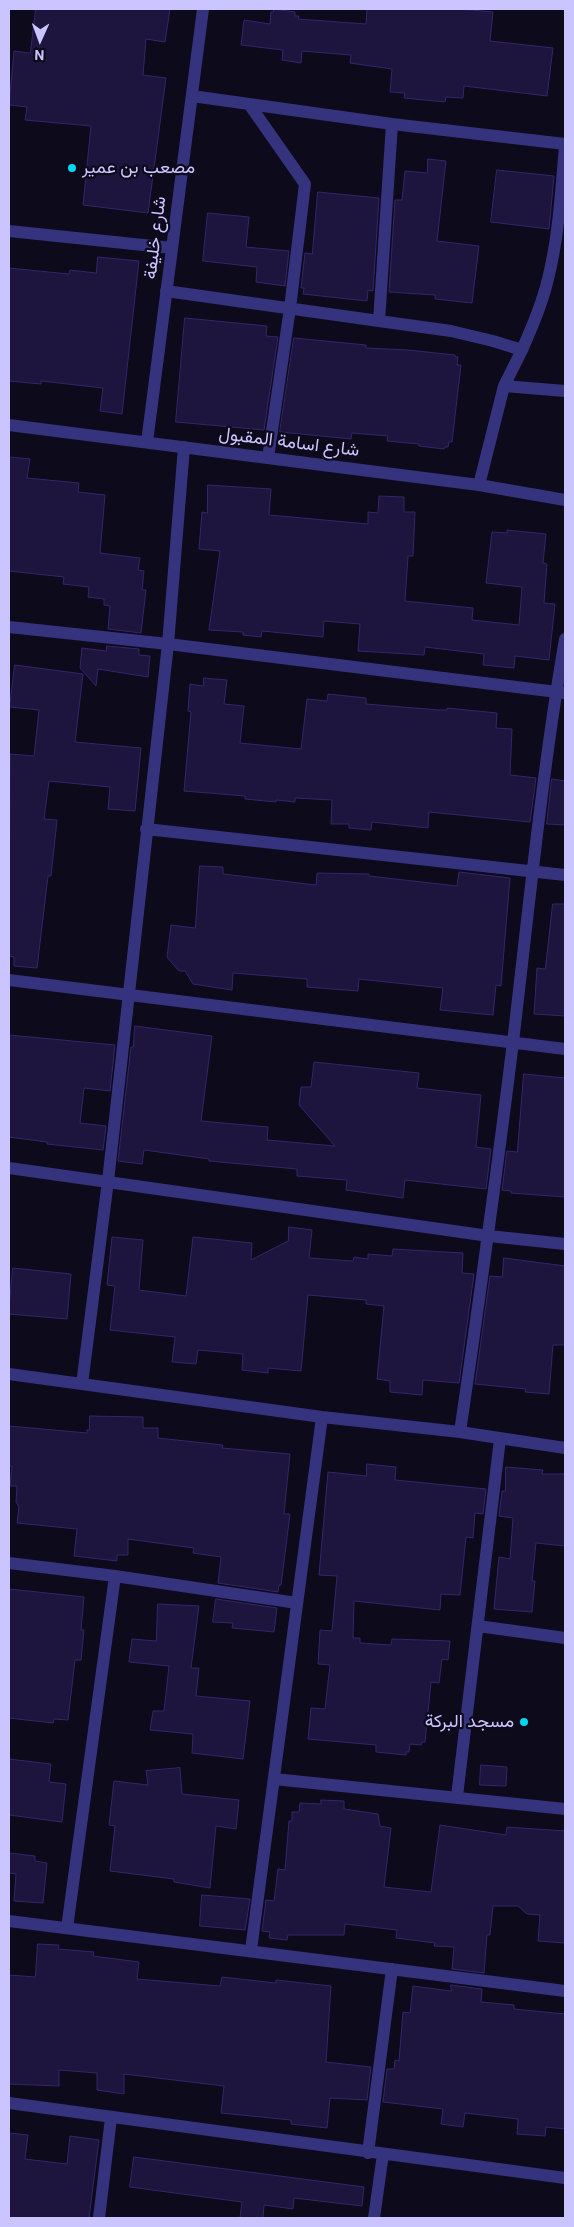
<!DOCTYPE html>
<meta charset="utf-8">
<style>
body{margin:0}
#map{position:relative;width:574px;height:2227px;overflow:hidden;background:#0d0a1c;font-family:Roboto,sans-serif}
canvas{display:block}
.frame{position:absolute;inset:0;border:10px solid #cbc5ff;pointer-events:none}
.north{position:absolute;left:15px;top:15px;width:50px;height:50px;-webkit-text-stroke:4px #0d0a1c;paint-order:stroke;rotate:182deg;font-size:14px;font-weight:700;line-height:20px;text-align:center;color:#cbc5ff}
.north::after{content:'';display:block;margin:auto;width:18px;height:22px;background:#cbc5ff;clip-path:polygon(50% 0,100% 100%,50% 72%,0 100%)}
</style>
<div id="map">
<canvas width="574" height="2227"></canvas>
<div class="frame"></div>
<div class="north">N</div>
</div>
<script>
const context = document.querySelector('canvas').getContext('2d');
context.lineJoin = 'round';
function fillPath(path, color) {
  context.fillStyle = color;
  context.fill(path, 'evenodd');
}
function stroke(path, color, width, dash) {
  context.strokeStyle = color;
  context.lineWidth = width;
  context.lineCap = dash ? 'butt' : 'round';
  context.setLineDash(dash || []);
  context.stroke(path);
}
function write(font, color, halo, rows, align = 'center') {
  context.font = font + ' Roboto,Vazirmatn,sans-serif';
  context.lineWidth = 4.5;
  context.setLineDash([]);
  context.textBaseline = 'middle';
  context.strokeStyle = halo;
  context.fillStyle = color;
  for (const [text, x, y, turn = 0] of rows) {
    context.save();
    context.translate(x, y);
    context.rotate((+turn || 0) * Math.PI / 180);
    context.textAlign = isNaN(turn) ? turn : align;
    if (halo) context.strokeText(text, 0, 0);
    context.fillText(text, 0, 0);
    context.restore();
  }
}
const building = new Path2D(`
 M36,9H170L165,42L146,39L143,75L166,78L148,213L83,205L91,126L25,120L27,107L9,105L14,51L30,53Z
 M274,9L295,12V16H299L298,19L366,24L367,9H460L493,12L490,41L553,48L547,96L464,86L463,98L446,97L445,102L404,98L405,93L390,92L392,69L350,63L351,55L302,51L301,63L282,60L283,50L241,45L244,20L270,24L271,12H273Z
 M428,159L446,161L437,241L479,246L472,303L435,299V295L389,292L395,200H402L405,171L427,173Z
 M497,170L554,176L549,229L491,222Z
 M318,192L379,198L373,291L368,290L367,301L303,294L304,288H301L305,253L312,254Z
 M208,213L249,217L246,247L289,251L285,286L256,282L257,267L203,261Z
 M98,257L139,261L122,414L100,411L103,388L41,381V384L9,381V268L69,274L70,270L96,273Z
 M185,318L267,326L266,336L278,337L264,430L176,422Z
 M294,338L366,345V348L408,350L455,355V357H458L457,365H461L452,442H449L448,447H445L444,449L419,446V444L387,441L388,436L352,433L351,439L280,432Z
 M9,457L30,459L27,478L79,483L78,492L105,495L100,553L140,558L138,570L144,571L142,590H146L141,633L108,629L110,606L104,605V599L88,597L89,587L63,584L64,577L9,571Z
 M208,485L271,489L269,515L368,524V512L378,513L379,496L404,497V512H415L413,556H408L405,601L473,608L472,620L519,625L522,587L486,583L492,532L507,533V530L546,534L543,563L547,564L544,603L555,604L549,660L515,656L514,668L483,665L484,654L425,647L424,655L358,651L360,624L324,621L323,637L262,631L261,637L243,635V632L209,630L220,551L199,549L202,512L207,513Z
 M107,646L139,649V655L150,656L148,677L98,669L96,686L80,668L82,648L106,651Z
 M15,665L83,674L75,742L141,748L135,811L108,809L110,787L49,781L44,819L57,820L51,876H48L37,968L14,966V957L9,956L10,754L34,756L39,710L10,707Z
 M204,678L227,680L224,704L244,706L240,743L301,749L307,699L327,701L328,694L366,698V704L439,710H447V708L497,713L496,728L512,729L510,775L536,778L530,822L429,812L428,828L372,822L371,830L349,828V824H331L332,800L295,798V802L276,800V802L245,799V796L184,791L191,712L188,711L190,684L203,686Z
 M552,779L565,781V825L547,824Z
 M200,866L223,867V874L316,885L317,873L369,874V876L457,886L459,872L510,878L501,986L496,985L493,1015L440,1010L443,988L359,979L358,991L307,987V979L233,973L232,990L193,984L185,971H179L167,957L171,925L195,928Z
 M553,904H565V1016L534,1014L537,968L545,969Z
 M135,1026L212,1036L201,1121L268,1127L267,1140L335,1146L299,1105L301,1087H311L314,1062L419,1073L417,1088L481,1095L476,1147L491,1149L486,1189L405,1180L403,1198L346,1190L347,1180L297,1176V1169L209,1161V1159L144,1150L142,1164L118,1161L131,1047H133Z
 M9,1035L115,1045L110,1091L84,1088L80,1123L106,1126L103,1150L47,1144V1142L9,1137Z
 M524,1074L565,1078V1197L511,1193V1191L502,1190L507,1151L517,1152Z
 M289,1227L312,1230L309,1258L353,1261L354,1257L368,1259V1254L392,1256L393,1249L463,1253L462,1273L474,1274L459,1383L423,1380L422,1395L390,1392V1381L377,1379L384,1306L366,1304V1300L308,1295L301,1371L268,1368V1373L242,1370L243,1354L198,1350L196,1364L172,1362L175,1337L110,1330L115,1286L107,1285L112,1237L143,1240L139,1290L186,1296L193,1237L252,1243L251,1260L288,1241Z
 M504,1258L565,1266V1345H553L549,1394L525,1392L526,1389L475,1384L490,1276L502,1277Z
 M13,1268L71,1274L67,1319L9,1314Z
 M90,1416L143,1417V1428H158V1438L223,1445L222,1448L290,1454L284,1514H290L281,1585H279L278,1592L218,1583L221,1557L193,1553L194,1548L128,1539V1555H117V1561L74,1556L77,1529L17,1523L19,1507L16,1502L17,1486H10L12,1466H9V1426L87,1433V1430H89Z
 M367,1464L396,1467L395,1480L486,1489L483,1514L475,1513L473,1538L466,1537L460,1595L441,1594L440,1610L354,1601L353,1638H360V1643L391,1645L392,1639L450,1641L448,1660L442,1659L439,1683L431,1682L425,1742H422L421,1745L410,1744L409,1752H406V1755L376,1752V1745L308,1739L311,1708L325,1709L330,1665L318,1664L320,1630L332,1631L337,1576L319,1575L328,1472L366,1476Z
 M506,1467L543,1470L542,1474H565V1546L536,1543L532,1581H535L532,1612L494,1609L499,1557L510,1559L513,1518L499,1516L502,1491H505Z
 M9,1589L84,1597L81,1630H84L81,1660H75L68,1720L54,1719L53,1723L9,1718Z
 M216,1599L277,1608L274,1632L232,1628L233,1623L213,1622Z
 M158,1604L199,1606L191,1668H199L196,1696L250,1701L243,1759L192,1753L193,1734L150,1730L153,1711H164L169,1666L129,1662L132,1639L156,1641Z
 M9,1759L51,1764L49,1782L66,1784L62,1822L9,1815Z
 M481,1765L507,1767L506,1786L480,1785Z
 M180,1768L182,1794L239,1800L236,1829L216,1826L210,1888L174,1882V1879L110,1871L115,1826L109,1825L114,1781L148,1785L146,1771Z
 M321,1800L344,1801V1809L378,1814L380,1826L391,1828L384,1887L431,1892L440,1825L506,1835L507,1827L565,1831V1943L538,1941L540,1915L527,1914L518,1906H493L490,1935H487L484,1973L452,1969L454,1947L434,1946L435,1943L396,1938L397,1930L345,1924L344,1935H288L287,1940L269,1938L270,1932L262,1931L266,1900L274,1901L278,1869L285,1870L289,1821H292V1812H299L300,1803L321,1804Z
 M9,1853L35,1856V1861L47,1863L43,1903L14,1901L16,1874L9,1873Z
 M202,1895L250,1899L245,1930L200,1926Z
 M38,1944L59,1945L58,1949L94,1952L93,1956L139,1962L137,1979L220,1986L222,1977L276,1983V1980L331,1986L326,2062L371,2067L367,2100L330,2098L327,2128L291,2124V2120L221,2113L224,2086L124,2074V2094L97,2090V2073L59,2070V2086L9,2084V1975L35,1977Z
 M451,1985L482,1989L481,2002L514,2005V2009L565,2014V2129L546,2127L545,2136L517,2134L518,2119L465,2113L463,2127L441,2124L443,2109L383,2102L387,2069H394L395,2060L399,2061L403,2012L410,2013L413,1986L451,1991Z
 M9,2133L28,2135L25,2159L67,2164L70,2136L99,2140L89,2218H9Z
 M134,2157L364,2187L362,2206L294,2198L293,2209L264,2205L263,2218H240L242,2202L130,2187Z`);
fillPath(building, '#1d153d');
stroke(building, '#34266b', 1);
stroke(new Path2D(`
 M192,96L392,124L565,144
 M249,104L305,184L290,308L268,458
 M392,124L379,321L451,331L493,341L522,350L504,386L479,485
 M9,231L172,248
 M166,291L379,321
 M522,350C532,327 542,304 548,279C559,235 561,190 565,146
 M504,386L565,391
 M147,442L203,9
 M9,627L168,644L565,693
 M146,829L565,875
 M9,980L565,1049
 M9,1168L489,1236L565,1244
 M9,1374L322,1417L460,1432L565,1448
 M82,1384L108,1181L168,644L184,447
 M460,1432C479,1302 497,1172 513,1042C529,907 542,772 565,639
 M9,1563L115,1576L297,1603
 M478,1626L565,1638
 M274,1779L565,1809
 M457,1796L500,1439
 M9,1921L565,1991
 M67,1928L115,1576
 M251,1950L322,1417
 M9,2103L565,2178
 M368,2153L392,1969
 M99,2218L111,2118
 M374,2218L383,2154`), '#35337d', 12);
stroke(new Path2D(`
 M9,425L479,485L565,500`), '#35337d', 12);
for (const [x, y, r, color] of [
 [72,168,5,"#00d8f0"],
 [524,1722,5,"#00d8f0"]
]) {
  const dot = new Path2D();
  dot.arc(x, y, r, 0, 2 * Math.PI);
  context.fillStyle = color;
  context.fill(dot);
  stroke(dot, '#0d0a1c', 2);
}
write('18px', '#cbc5ff', '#0d0a1c', [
 ["مصعب بن عمير",82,168],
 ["مسجد البركة",514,1722,"right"]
], 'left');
write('18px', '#cbc5ff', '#0d0a1c', [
 ["شارع خليفة",156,238,-83],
 ["شارع اسامة المقبول",289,443,7]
]);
</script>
